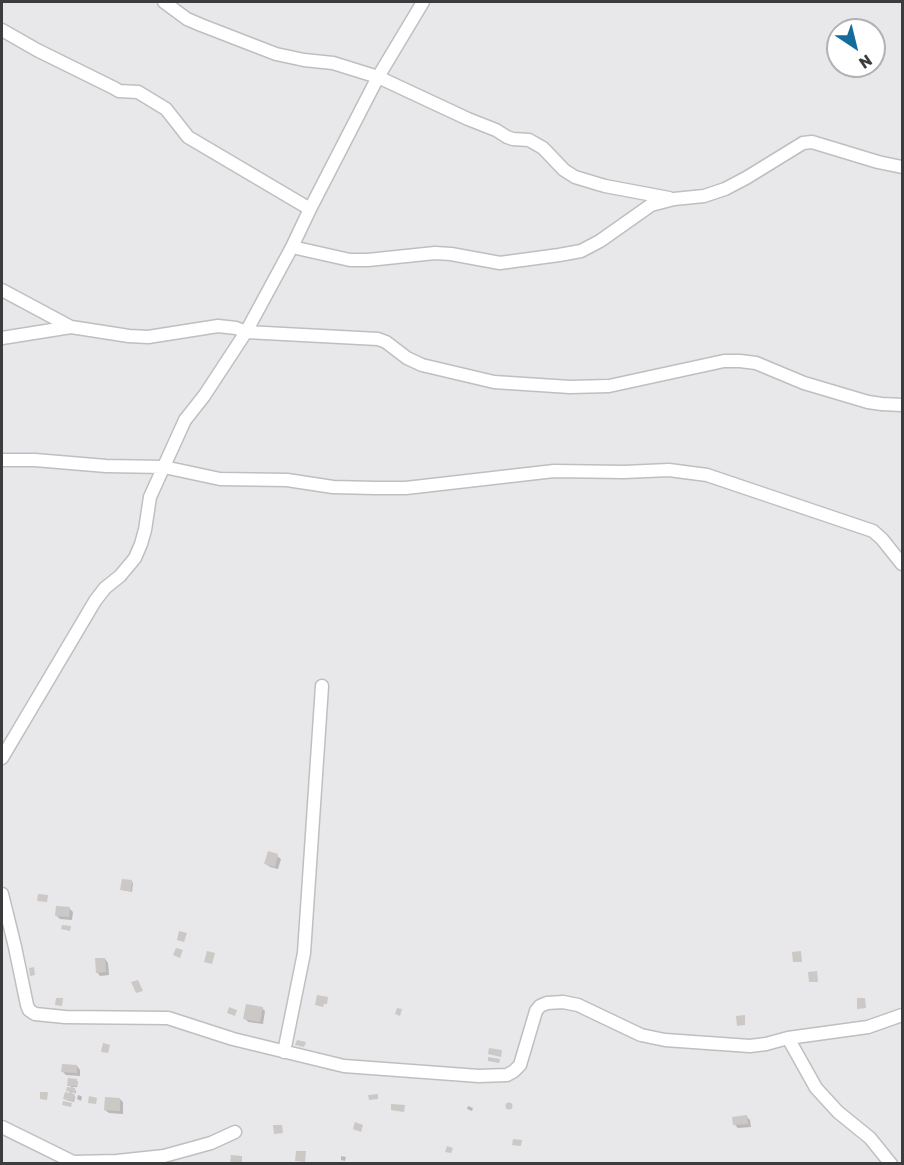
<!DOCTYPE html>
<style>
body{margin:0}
#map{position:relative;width:904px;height:1165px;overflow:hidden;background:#e8e7ea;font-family:Rubik,sans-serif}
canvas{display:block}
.frame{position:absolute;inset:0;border:3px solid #3c3b3d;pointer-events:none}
.north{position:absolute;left:826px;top:18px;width:60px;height:60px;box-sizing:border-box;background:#fff;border:2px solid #b1b1b1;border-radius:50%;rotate:145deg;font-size:16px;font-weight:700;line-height:24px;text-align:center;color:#3c3b3d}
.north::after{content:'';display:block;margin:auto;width:21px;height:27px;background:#136c9c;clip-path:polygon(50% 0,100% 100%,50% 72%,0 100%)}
</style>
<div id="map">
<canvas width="904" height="1165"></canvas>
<div class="frame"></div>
<div class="north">N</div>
</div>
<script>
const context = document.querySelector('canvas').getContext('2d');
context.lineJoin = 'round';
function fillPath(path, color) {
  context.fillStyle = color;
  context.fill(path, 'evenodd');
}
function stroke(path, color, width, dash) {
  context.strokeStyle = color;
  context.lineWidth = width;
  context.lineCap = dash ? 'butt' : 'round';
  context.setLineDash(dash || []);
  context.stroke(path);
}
fillPath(new Path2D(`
 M277,856L281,859L278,869L270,867L266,864Z
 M132,882L133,883L132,892L122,890Z
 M69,908L73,912L72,920L60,919L57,916Z
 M105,959L108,963L109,975L100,976L97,972Z
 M262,1008L265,1011L263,1024L248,1022L245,1018Z
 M77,1066L80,1070V1076L66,1075L63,1072Z
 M76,1080L78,1082L77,1087H72L76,1091V1093L71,1092L77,1099L78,1095L81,1096L82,1097L81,1101L79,1100L75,1097L74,1102L66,1100L65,1098L72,1095L68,1090L73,1089L69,1085Z
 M120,1099L123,1102V1114L109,1113L105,1110Z
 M468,1106L473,1108L472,1111L467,1109Z
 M747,1117L750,1120L751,1127L738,1128L735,1125Z
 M341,1156L346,1157L345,1161L341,1160Z`), '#0003');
fillPath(new Path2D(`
 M268,851L278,854L275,867L264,864Z
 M122,879L132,880L131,891L120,890Z
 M38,894L48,895L47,902L37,901Z
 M56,906L70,907L69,917L55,916Z
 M62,925L71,926L70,931L61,929Z
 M179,931L187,933L184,942L177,940Z
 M176,948L183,950L180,958L173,955Z
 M207,951L215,953L212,964L204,962Z
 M801,951L802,962H793L792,952Z
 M95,958H105L106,972L96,973Z
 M34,967L35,975L30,976L29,968Z
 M817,971L818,982H809L808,972Z
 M138,980L143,991L136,993L131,982Z
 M317,995L328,997L327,1004H324L323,1007L315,1005Z
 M56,998H63L62,1006L55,1005Z
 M857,998H865L866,1008L857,1009Z
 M246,1004L263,1007L260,1022L243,1019Z
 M229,1007L237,1010L235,1016L227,1013Z
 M397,1008L402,1009L400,1016L395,1014Z
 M745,1015V1025L737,1026L736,1016Z
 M297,1040L306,1042L304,1047L295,1045Z
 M103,1043L110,1045L108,1053L101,1052Z
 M489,1048L502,1050L501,1057L488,1054Z
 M488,1057L500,1059L499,1063L488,1061Z
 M62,1064L77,1065V1073L61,1072Z
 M68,1078L77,1079V1086H67Z
 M67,1087L75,1088V1092L66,1091Z
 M40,1092H48L47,1100L40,1099Z
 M65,1092L75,1094L73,1101L63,1099Z
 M378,1094V1099L369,1100L368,1095Z
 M89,1096L97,1098L96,1104L88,1103Z
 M105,1097L120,1098V1111L104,1110Z
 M63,1101L72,1103L71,1107L62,1105Z
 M505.5 1106a3.5 3.5 0 1 1 7 0a3.5 3.5 0 1 1-7 0Z
 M391,1104L405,1105L404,1112L391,1110Z
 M747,1115L748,1124L733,1125L732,1117Z
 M355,1122L363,1125L361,1132L353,1129Z
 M273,1125H282L283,1133L274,1134Z
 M513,1139L522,1140L521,1146L512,1145Z
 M447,1146L453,1148L451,1153L445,1152Z
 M296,1151H306L305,1162L295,1161Z
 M231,1155L242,1156V1164H230Z`), '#cbc8c6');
const minor = new Path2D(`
 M164,2L187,19L201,25L276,54L304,60L333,63L378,77L468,119L496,130L507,137L513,139L529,140L543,148L564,170L575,177L605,186L669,198
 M2,30L37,50L114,88L119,91L138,92L166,109L188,137L310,209
 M292,247L350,260H368L435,253L451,254L500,263L559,255L581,251L600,241L651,205L674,199L704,196L725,189L746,178L803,143L812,142L878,162L902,167
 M2,290L71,327
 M2,338L71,327L129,336L148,337L218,326L236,328L246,332L378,339L386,342L407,358L422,365L494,382L570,387L609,386L724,361H740L756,363L804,383L868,402L882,404L902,405
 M2,460H35L106,466L164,467L220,479L287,480L333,487L375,488H406L554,471L624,472L669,470L707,475L873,531L882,539L902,564
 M2,758L95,601L105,588L120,576L135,558L141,544L145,530L150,497L185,420L204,396L246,332L292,247L310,209L378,77L423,2
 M2,894L15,947L27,1005L29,1010L35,1014L65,1017L168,1018L233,1039L344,1066L479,1076L507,1075L514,1071L520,1065L536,1011L540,1006L547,1003L563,1002L578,1005L641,1035L665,1040L750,1046L766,1044L788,1038L868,1027L902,1015
 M788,1038L816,1088L838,1112L870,1138L891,1164
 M284,1052L304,953L322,686
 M2,1127L73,1162L117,1161L164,1156L211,1143L235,1132`);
stroke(minor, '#bfbec1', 15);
stroke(minor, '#fff', 12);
</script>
